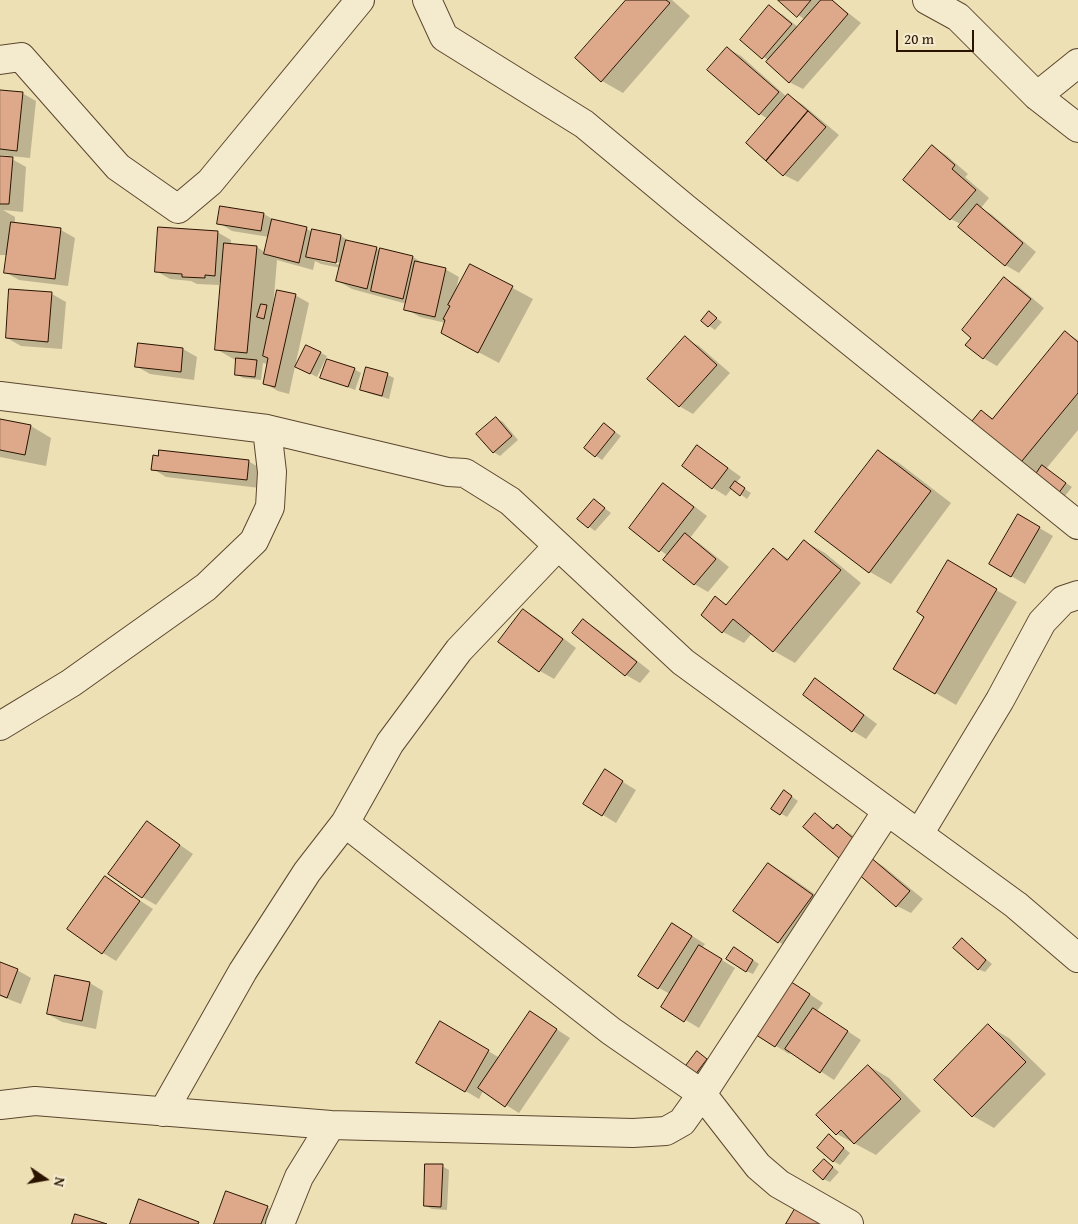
<!DOCTYPE html>
<style>
body{margin:0}
#map{position:relative;width:1078px;height:1224px;overflow:hidden;background:#eee0b5;font-family:"Gentium Book Plus",serif}
canvas{display:block}
.north{position:absolute;left:20px;top:1154px;width:50px;height:50px;-webkit-text-stroke:4px #f4ebcf;paint-order:stroke;rotate:102deg;font-size:14px;font-weight:700;line-height:20px;text-align:center;color:#2a1400}
.north::after{content:'';display:block;margin:auto;width:18px;height:22px;background:#2a1400;clip-path:polygon(50% 0,100% 100%,50% 72%,0 100%)}
.scale{position:absolute;left:896px;top:30px;width:78px;height:22px;box-sizing:border-box;border:2px solid #2a1400;border-top:0;padding-left:6px;font-size:15px;line-height:18px;white-space:nowrap;color:#2a1400;-webkit-text-stroke:4px #f4ebcf;paint-order:stroke}
</style>
<div id="map">
<canvas width="1078" height="1224"></canvas>
<div class="north">N</div>
<div class="scale">20 m</div>
</div>
<script>
const context = document.querySelector('canvas').getContext('2d');
context.lineJoin = 'round';
function fillPath(path, color) {
  context.fillStyle = color;
  context.fill(path, 'evenodd');
}
function stroke(path, color, width, dash) {
  context.strokeStyle = color;
  context.lineWidth = width;
  context.lineCap = dash ? 'butt' : 'round';
  context.setLineDash(dash || []);
  context.stroke(path);
}
fillPath(new Path2D(`
 M628,0H672L690,16L623,93L602,81L577,58Z
 M780,0H832L861,23L803,89L789,82L769,61L742,40L770,7L783,15L798,27L805,20Z
 M727,48L741,56L787,97L789,96L802,104L839,135L798,182L784,175L768,119L760,114L709,70Z
 M0,91L22,93L36,101L30,158L0,155Z
 M933,147L946,155L968,174L965,177L989,198L981,208L991,214L1036,252L1019,273L1005,265L962,225L951,219Z
 M0,158L12,159L26,167L23,212L3,210L15,217V223L61,230L75,238L68,286L19,280L5,272L8,255H0Z
 M264,214L276,221L307,229L312,232L313,230L341,236L351,242L376,248L381,251L413,257L426,265L445,269L459,277L456,290L470,265L533,299L499,363L463,344L446,323L420,317L406,309L407,304L352,289L338,281L341,268L321,264L315,261L313,270L277,260L273,309L295,295L309,303L289,394L278,391L264,383L268,364L263,363L261,380L243,378L236,374L237,361L216,349L222,283L219,282V285L197,284L191,281L170,279L156,271L217,232L231,240V245L257,247L266,253L269,237L232,231L219,223ZM320,259L342,263L341,265L320,261Z
 M1005,279L1019,287L1044,308L997,366L983,358L972,337Z
 M11,290L52,294L66,302L62,349L21,346L7,338Z
 M709,313L722,322L715,330L702,321Z
 M1065,332L1078,340V430L1046,469L1072,487L1062,500L1018,466L981,411L994,419Z
 M685,338L699,346L730,373L693,414L679,406Z
 M139,344L183,349L197,357L194,380L150,374L136,366Z
 M321,353L327,356L317,377L303,370Z
 M354,369L361,373L355,390L322,377Z
 M367,369L388,375L394,378L389,399L368,393L362,389Z
 M496,418L503,422L518,440L500,456L493,452Z
 M0,420L31,426L51,438L46,466L0,457Z
 M604,424L621,436L602,460L596,456Z
 M697,447L711,455L741,477L736,483L751,493L747,499L732,488L726,496L713,488Z
 M878,451L899,463L951,503L891,584L870,572L817,532Z
 M248,461L262,469L260,488L166,477L153,469Z
 M664,485L677,493L707,516L690,538L699,543L729,567L708,592L694,584L668,556L631,528Z
 M594,500L611,513L595,531L579,519Z
 M1019,516L1053,536L1025,584L990,564Z
 M804,541L825,553L861,583L795,663L774,651L752,633L744,643L723,632L716,598L728,605L774,550L789,559Z
 M948,562L1017,602L956,705L895,669L926,616Z
 M523,610L537,618L576,648L554,679L540,671L500,641Z
 M583,621L597,629L650,671L640,683L626,675L574,633Z
 M815,680L829,688L877,724L866,739L853,731L804,695Z
 M605,771L636,790L616,823L603,815Z
 M791,796L798,801L787,817L773,809Z
 M815,815L835,828L837,826L851,834L868,848L854,864L840,856Z
 M147,822L193,854L156,905L142,897Z
 M869,858L883,866L923,899L911,913L897,906Z
 M768,864L789,876L833,907L799,954L779,942L735,911Z
 M105,878L153,909L116,961L103,953Z
 M686,932L705,944L702,948L735,968L699,1028L662,1006L670,994L659,988Z
 M968,944L992,964L985,972L978,969Z
 M741,952L759,964L753,974L746,971Z
 M0,963L17,970L31,978L21,1004L0,996Z
 M90,983L103,991L96,1029L62,1022L48,1014Z
 M799,987L823,1003L817,1011L861,1040L834,1080L791,1052L789,1054L752,1031Z
 M544,1021L570,1038L519,1113L483,1091L479,1099L418,1063L440,1023L500,1058Z
 M988,1026L1009,1038L1046,1074L994,1128L973,1116L936,1080Z
 M704,1057L713,1064L699,1082L693,1078Z
 M869,1066L889,1078L921,1111L876,1155L837,1134L818,1115Z
 M829,1136L850,1153L840,1165L833,1161Z
 M824,1160L839,1172L830,1182L823,1179Z
 M442,1166L449,1170L447,1210L432,1209L426,1206Z
 M267,1207L288,1219L286,1224H215Z`), '#0003');
const building = new Path2D(`
 M626,0H666L670,3L601,82L575,58Z
 M778,0H811L797,17Z
 M821,0H832L848,14L789,83L766,62Z
 M769,5L792,24L762,59L740,40Z
 M727,47L779,92L759,115L707,70Z
 M0,90L23,92L17,151L0,149Z
 M788,94L808,111L766,161L746,143Z
 M808,111L826,127L783,176L766,161Z
 M932,145L955,165L952,169L976,190L950,220L903,180Z
 M0,156L13,157L9,204H0Z
 M977,204L1023,243L1005,266L958,227Z
 M220,206L264,213L261,231L217,224Z
 M272,219L307,227L299,263L264,254Z
 M11,222L61,228L55,279L4,273Z
 M158,227L218,231L215,276L205,275V278L182,277V274L155,272Z
 M312,229L341,235L336,263L306,257Z
 M346,240L377,247L367,289L336,281Z
 M224,243L257,246L247,353L215,350Z
 M380,248L413,256L403,299L371,291Z
 M415,261L446,268L435,317L404,310Z
 M470,264L513,286L478,353L441,333L445,320L443,319L450,306L448,305Z
 M1004,277L1031,299L983,359L965,345L971,338L962,330Z
 M9,289L52,292L48,342L6,338Z
 M277,290L296,294L275,387L263,384L268,358L263,356Z
 M261,304L267,305L264,319L257,317Z
 M709,311L717,318L708,327L701,321Z
 M1065,331L1078,342V393L1017,467L967,427L981,410L992,419Z
 M685,336L717,365L679,407L647,379Z
 M138,343L183,348L181,372L135,367Z
 M306,345L321,352L310,374L295,367Z
 M236,358L257,360L255,377L235,375Z
 M327,359L355,368L348,387L320,378Z
 M366,367L388,373L382,396L360,390Z
 M496,417L512,436L493,453L476,434Z
 M0,419L31,425L25,455L0,450Z
 M604,423L615,432L595,457L584,448Z
 M697,445L728,468L712,489L682,466Z
 M159,450L249,460L247,480L151,470L153,455L158,456Z
 M878,450L931,491L869,573L815,532Z
 M1042,465L1066,483L1055,498L1032,480Z
 M735,481L745,488L740,496L730,488Z
 M663,483L694,507L659,552L629,528Z
 M594,499L605,508L588,528L577,519Z
 M1018,514L1040,527L1011,577L989,564Z
 M685,533L716,559L694,585L663,560Z
 M804,540L841,570L773,652L733,619L722,633L701,615L715,596L726,605L773,548L787,560Z
 M948,560L997,589L935,694L893,669L924,617L917,612Z
 M523,609L563,639L539,672L498,642Z
 M583,619L637,662L625,676L572,633Z
 M815,678L864,715L852,732L803,695Z
 M605,769L623,781L602,816L583,804Z
 M784,790L792,796L780,815L771,809Z
 M815,813L833,829L837,824L855,840L839,858L803,827Z
 M147,821L180,845L142,898L108,874Z
 M869,856L910,891L896,907L856,872Z
 M768,863L813,895L778,943L733,911Z
 M105,876L140,901L102,954L67,929Z
 M672,923L692,936L658,989L638,976Z
 M962,938L986,960L978,970L953,948Z
 M699,945L722,959L684,1022L661,1007Z
 M734,947L753,960L746,972L726,959Z
 M0,962L18,969L7,998L0,995Z
 M55,975L90,982L82,1021L47,1014Z
 M785,978L810,994L775,1047L750,1031Z
 M813,1008L848,1031L820,1073L785,1049Z
 M530,1011L557,1029L505,1107L478,1088Z
 M440,1021L489,1050L465,1092L416,1063Z
 M988,1024L1026,1062L972,1117L934,1080Z
 M697,1051L707,1059L692,1079L682,1071Z
 M868,1065L901,1099L854,1144L841,1130L836,1135L816,1115Z
 M829,1134L844,1148L833,1162L817,1148Z
 M824,1159L833,1167L823,1180L813,1171Z
 M425,1164H443L441,1207L424,1206Z
 M226,1191L268,1206L261,1224H214Z
 M139,1199L199,1222L198,1224H130Z
 M796,1207L825,1224H786Z
 M75,1214L107,1224H72Z`);
fillPath(building, '#dda98a');
stroke(building, '#2a1400', 1);
const minor = new Path2D(`
 M427,0L444,37L584,124L685,208L1078,525
 M927,0L958,17L1037,96L1078,128
 M0,60L21,57L118,167L178,209L210,182L360,0
 M1037,96L1078,63
 M0,396L267,429L448,472L465,473L510,501L683,662L1016,905L1078,958
 M0,726L71,683L206,587L254,541L270,507L272,472L267,429
 M345,823L611,1031L702,1094L758,1166L779,1184L849,1224
 M919,834L1000,700L1042,622L1063,600L1078,595
 M0,1105L35,1101L331,1125L633,1133L666,1131L682,1122L702,1094L887,811
 M163,1112L243,971L307,872L345,823L390,743L459,650L558,546
 M280,1224L299,1177L331,1125`);
stroke(minor, '#5b472d', 30);
stroke(minor, '#f4ebcf', 28);
</script>
